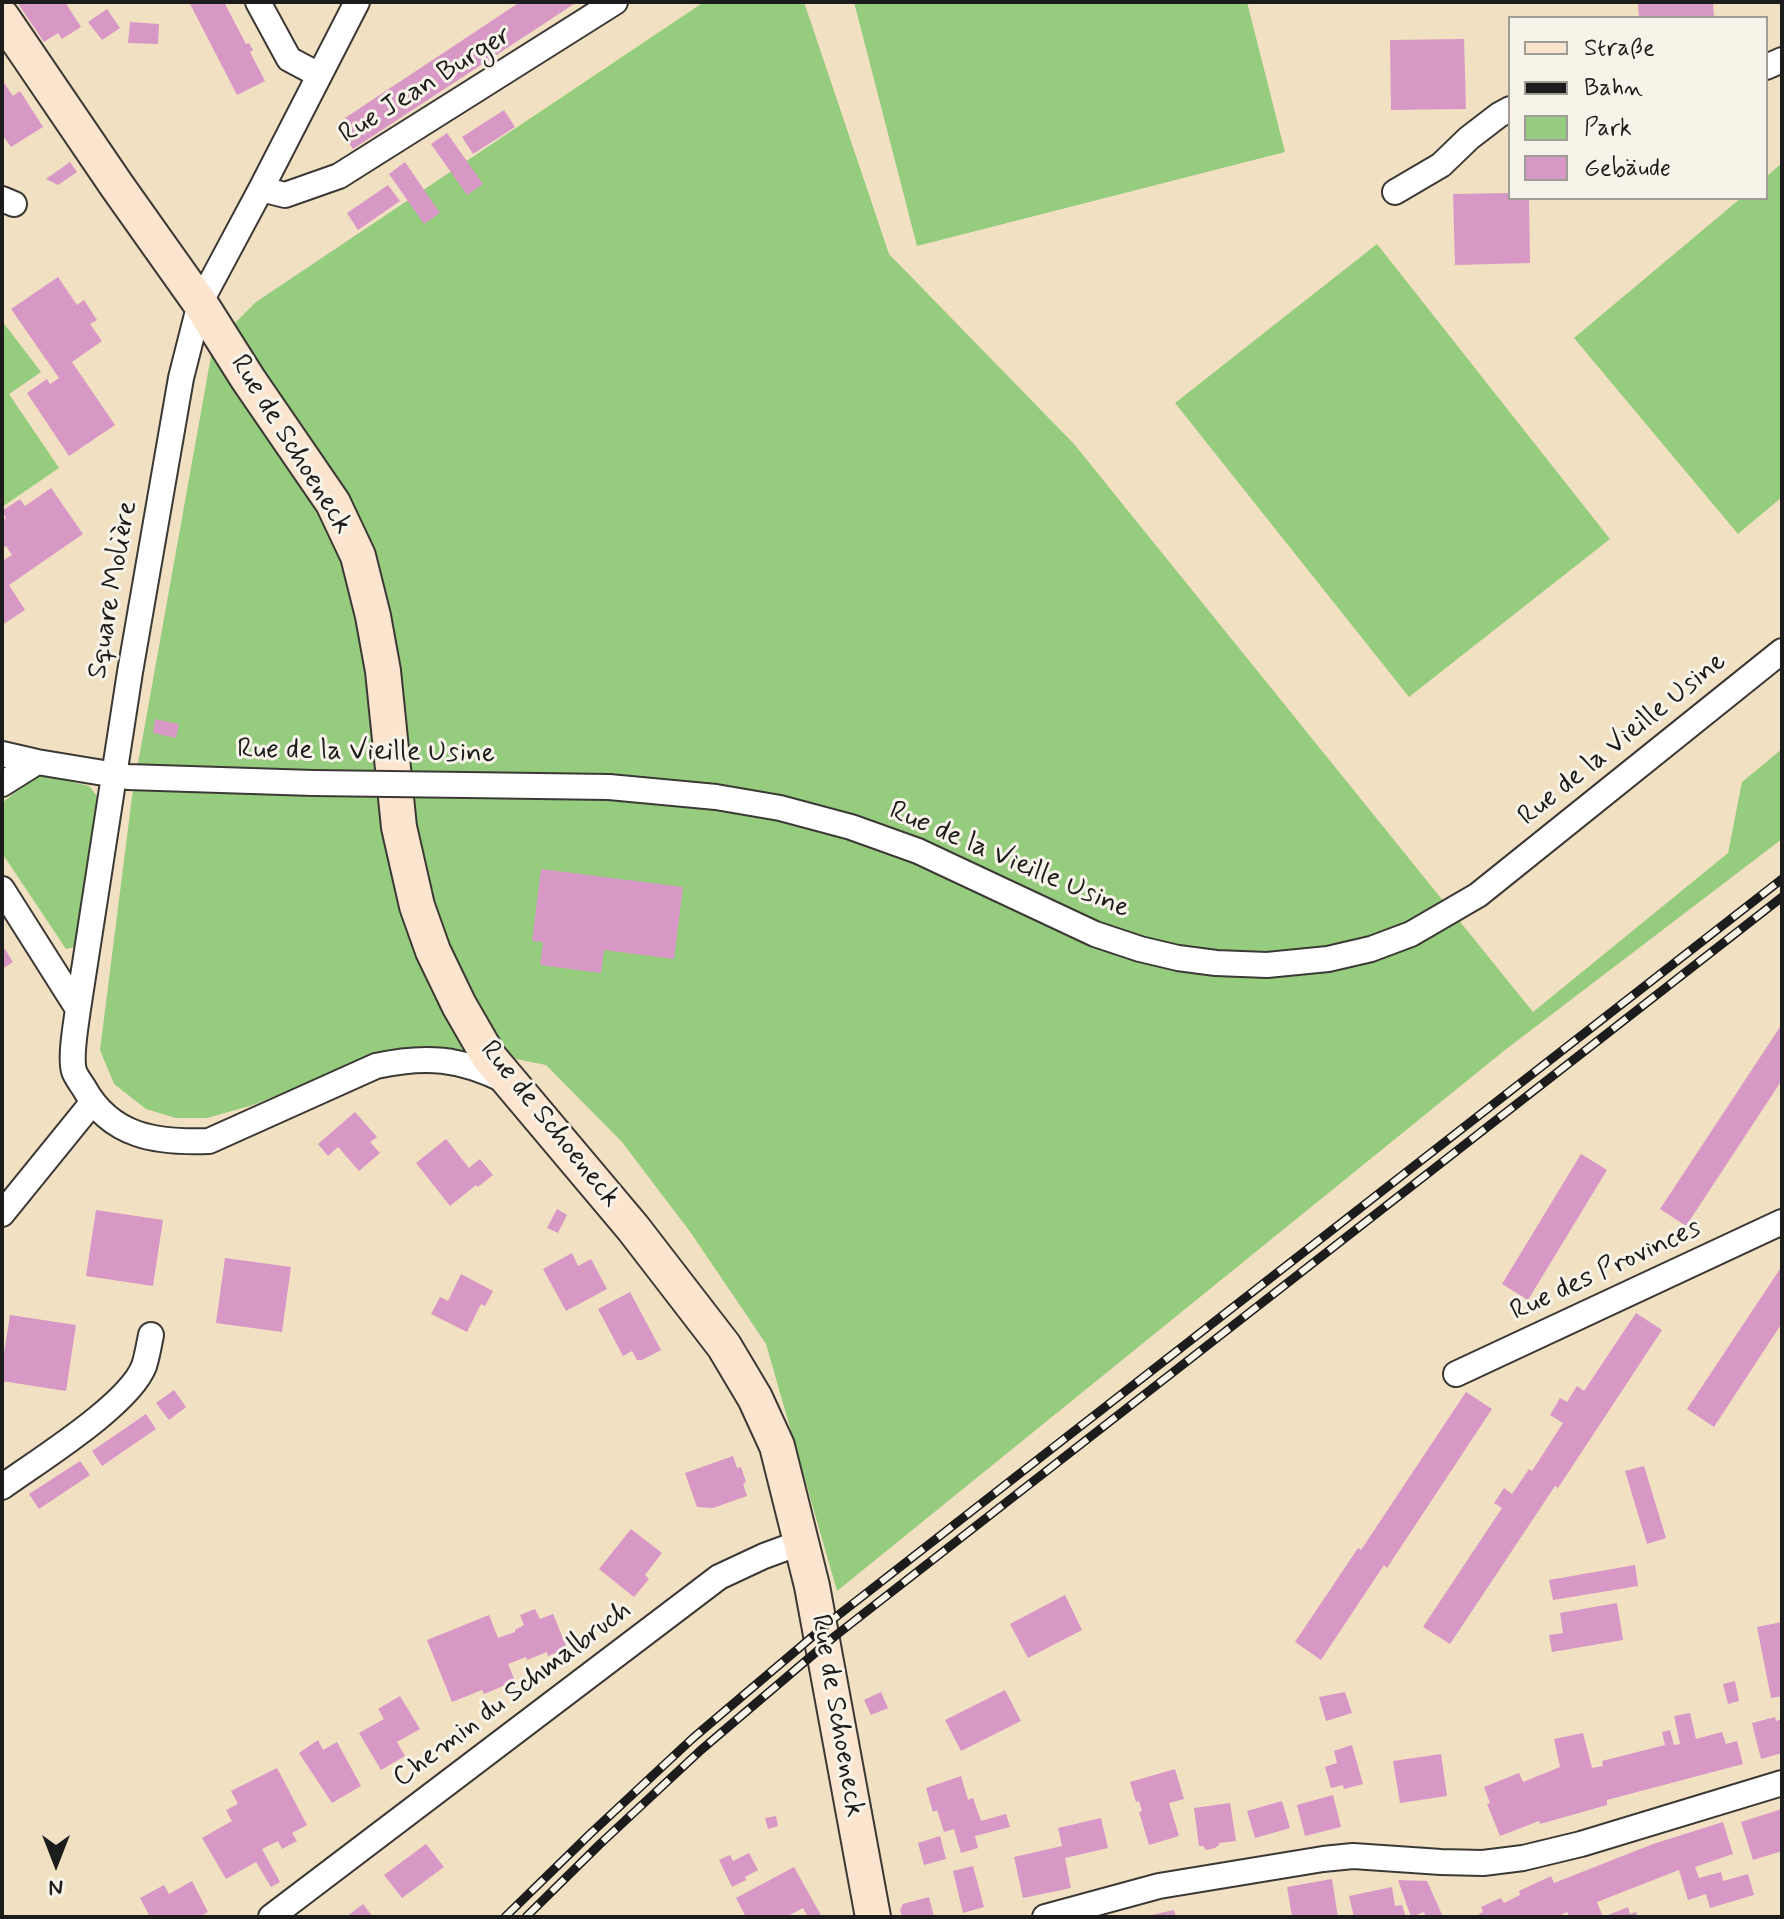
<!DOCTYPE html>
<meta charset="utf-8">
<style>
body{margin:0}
#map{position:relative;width:1784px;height:1919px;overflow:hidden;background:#f2e0c3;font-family:Mynerve,sans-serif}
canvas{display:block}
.frame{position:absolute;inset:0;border:4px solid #1c1c1c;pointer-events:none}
.legend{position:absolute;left:1508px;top:16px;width:260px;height:184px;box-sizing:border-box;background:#f7f3e8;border:2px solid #9f9d96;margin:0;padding:10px 14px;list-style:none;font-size:24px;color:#1c1c1c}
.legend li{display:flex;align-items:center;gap:16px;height:40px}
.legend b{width:40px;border:2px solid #9f9d96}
.north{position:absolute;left:16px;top:1823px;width:80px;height:80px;-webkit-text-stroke:6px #f7f3e8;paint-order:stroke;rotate:180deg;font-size:22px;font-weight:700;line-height:32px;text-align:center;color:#1c1c1c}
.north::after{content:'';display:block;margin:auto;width:28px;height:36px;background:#1c1c1c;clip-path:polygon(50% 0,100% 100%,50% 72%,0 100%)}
</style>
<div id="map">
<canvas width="1784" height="1919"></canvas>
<div class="frame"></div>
<ul class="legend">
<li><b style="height:10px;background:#fce5cf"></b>Straße</li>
<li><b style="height:10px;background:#1c1c1c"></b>Bahn</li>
<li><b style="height:22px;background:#95cc7e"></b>Park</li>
<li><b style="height:22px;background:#d798c5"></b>Gebäude</li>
</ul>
<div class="north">N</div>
</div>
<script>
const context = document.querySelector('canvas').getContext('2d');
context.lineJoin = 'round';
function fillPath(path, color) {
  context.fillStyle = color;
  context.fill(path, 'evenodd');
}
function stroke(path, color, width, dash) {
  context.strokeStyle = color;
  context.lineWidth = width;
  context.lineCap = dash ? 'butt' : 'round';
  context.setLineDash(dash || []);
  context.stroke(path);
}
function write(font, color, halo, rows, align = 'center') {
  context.font = font + ' Mynerve,sans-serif';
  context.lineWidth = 6;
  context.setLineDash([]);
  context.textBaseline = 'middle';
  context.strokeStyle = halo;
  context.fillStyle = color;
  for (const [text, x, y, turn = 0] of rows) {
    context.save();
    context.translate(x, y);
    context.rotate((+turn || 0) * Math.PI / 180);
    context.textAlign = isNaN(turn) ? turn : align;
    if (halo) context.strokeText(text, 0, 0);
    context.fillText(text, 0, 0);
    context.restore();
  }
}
fillPath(new Path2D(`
 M704,2H804L889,254L1074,444L1533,1012L1728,853L1742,782L1782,749V839L1505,1050L837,1591L766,1344L691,1233L622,1142L546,1065L491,1054L373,1056L253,1105L207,1118H176L146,1109L114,1084L100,1050L132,797L213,345L256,302Z
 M854,2H1247L1285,152L917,246Z
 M1782,163V497L1738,534L1574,338L1741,198H1766V177Z
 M1377,244L1610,539L1409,697L1175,403Z
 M2,321L41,372L9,394L59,468L2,507Z
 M38,774L89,786L97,796L75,947L66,949L2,853V803Z`), '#95cc7e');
fillPath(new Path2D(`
 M17,2H65L81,27L62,39L58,33L44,42Z
 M189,2H224L246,44L249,43L253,50L250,52L265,81L237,95Z
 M520,2H577L353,149L336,124Z
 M1638,2H1713L1714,18H1639Z
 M107,9L120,28L102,40L88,22Z
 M130,22L159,24L158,44L128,43Z
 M1464,39L1466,109L1391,110L1390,40Z
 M2,80L13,96L20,91L43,127L11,147L2,134Z
 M504,110L515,127L473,154L462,137Z
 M447,133L483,184L467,195L431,144Z
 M70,162L77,172L58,185L46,179Z
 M405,162L440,213L424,224L389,174Z
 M388,185L400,201L358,230L347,213Z
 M1510,193V198H1529L1530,263L1455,265L1453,194Z
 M58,277L77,305L84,300L97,320L90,324L102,341L72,362L115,425L69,456L27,393L47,379L50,384L59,378L11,309Z
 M51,488L83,534L9,585L25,610L2,625V561L12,555L6,546L2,548V521L6,518L2,511L20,499L25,506Z
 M155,719L179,724L176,738L153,733Z
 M541,869L683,887L674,959L604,950L601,973L540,965L543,942L532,941Z
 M5,949L13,962L2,969V950Z
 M1782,1024V1080L1686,1226L1660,1209Z
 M355,1112L377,1137L370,1142L380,1153L359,1171L338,1147L328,1156L318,1144Z
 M446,1139L469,1168L480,1159L493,1175L478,1187L476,1185L450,1206L416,1163Z
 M1581,1154L1607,1170L1528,1300L1502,1284Z
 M557,1209L567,1215L558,1233L547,1228Z
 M96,1210L163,1220L153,1286L86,1276Z
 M572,1253L578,1266L591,1259L607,1289L566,1311L543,1269Z
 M225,1258L291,1267L282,1332L216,1323Z
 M1782,1266V1323L1714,1427L1687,1409Z
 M461,1274L493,1291L485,1306L481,1304L467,1332L431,1314L440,1297L448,1301Z
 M630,1292L661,1350L642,1360H637L632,1351L623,1356L598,1309Z
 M1636,1313L1662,1330L1558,1488L1555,1486L1450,1644L1423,1627L1502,1508L1494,1503L1504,1488L1512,1494L1529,1469L1532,1471L1563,1423L1550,1415L1560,1398L1567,1402L1577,1386L1584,1391Z
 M10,1315L76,1325L66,1391L2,1381V1367Z
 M174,1390L186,1407L169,1420L156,1403Z
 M1466,1392L1492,1409L1387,1568L1384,1565L1321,1660L1295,1642L1358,1548L1361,1550Z
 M146,1414L156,1429L102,1466L92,1451Z
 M733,1456L737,1468L741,1467L746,1482L743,1484L747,1496L713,1508L697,1507L685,1473Z
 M80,1461L90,1475L39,1509L29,1494Z
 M1644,1466L1666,1538L1647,1544L1625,1471Z
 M631,1529L662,1553L645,1575L649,1579L634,1597L599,1569Z
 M1635,1565L1638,1586L1553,1600L1549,1580Z
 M1065,1595L1082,1630L1028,1658L1010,1624Z
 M1617,1603L1623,1640L1552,1652L1549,1635L1563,1633L1560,1613Z
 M535,1609L540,1619L553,1614L567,1648L548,1656L547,1652L527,1660L526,1657L508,1664L515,1681L484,1694L482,1690L452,1702L427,1640L489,1615L498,1638L515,1632V1630L524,1625L520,1615Z
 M1782,1622V1696L1771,1698L1757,1627Z
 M1735,1681L1739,1701L1728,1704L1723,1684Z
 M1005,1690L1021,1721L961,1751L945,1720Z
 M881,1692L888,1708L871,1715L864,1700Z
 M1345,1692L1352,1713L1326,1721L1319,1697Z
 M400,1696L420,1729L397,1742L405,1756L381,1770L359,1733L384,1719L378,1709Z
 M1690,1713L1696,1739L1722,1732L1726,1744L1737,1741L1743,1764L1607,1800V1805L1540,1824L1539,1821L1500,1836L1487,1804L1490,1803L1484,1787L1519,1773L1523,1782L1560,1767L1554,1739L1583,1733L1592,1768L1603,1766L1602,1761L1665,1745L1662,1732L1670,1730L1674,1745L1680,1744L1674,1716Z
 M1775,1717L1776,1721L1782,1719V1753L1761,1759L1752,1723Z
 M318,1740L323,1750L337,1742L361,1786L332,1803L299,1753Z
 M1352,1745L1363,1784L1344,1789L1343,1785L1331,1788L1325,1767L1337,1763L1334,1751Z
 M1441,1754L1447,1796L1400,1803L1393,1761Z
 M277,1768L307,1825L292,1833L297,1841L282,1849L278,1841L262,1849L280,1882L271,1887L256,1862L226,1879L202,1838L232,1821L226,1810L238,1804L231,1791Z
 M1175,1769L1184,1799L1169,1803L1179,1836L1149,1845L1139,1812L1142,1811L1139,1801L1136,1802L1130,1782Z
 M961,1776L968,1800L973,1798L981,1821L1006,1814L1010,1827L975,1836L978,1848L961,1853L954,1829L944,1832L937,1810L933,1812L926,1788Z
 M1333,1795L1341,1827L1305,1836L1297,1805Z
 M1282,1801L1290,1828L1255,1838L1247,1811Z
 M1230,1803L1236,1841L1219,1843V1845L1215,1848L1206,1850L1203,1846H1199L1194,1808Z
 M1782,1809V1851L1753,1860L1741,1822Z
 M776,1816L778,1826L768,1829L765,1818Z
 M1101,1818L1108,1848L1065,1858L1071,1888L1023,1898L1014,1857L1062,1846L1058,1828Z
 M1723,1822L1733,1854L1695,1867L1699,1878L1721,1872L1723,1881L1748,1874L1754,1895L1710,1908L1706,1894L1688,1900L1679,1870L1597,1902L1603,1917L1628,1907L1630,1914L1636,1912L1638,1917H1570L1567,1912L1556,1917H1480L1479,1914L1483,1912L1481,1907L1501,1898L1504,1903L1520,1895L1519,1891L1551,1876L1554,1883L1653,1844Z
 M940,1836L946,1859L924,1865L918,1843Z
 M426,1844L444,1867L402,1898L384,1875Z
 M749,1853L758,1870L745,1877L746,1880L732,1887L719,1860L730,1855L733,1861Z
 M973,1866L984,1907L963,1913L953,1871Z
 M794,1867L822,1917H808L803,1908L786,1917H746L736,1898Z
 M1332,1879L1338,1917H1292L1287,1887Z
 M1398,1880L1427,1881L1443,1917H1426L1424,1912L1411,1917Z
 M192,1881L208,1912L199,1917H150L140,1898L164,1885L169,1894Z
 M1392,1887L1395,1906L1402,1905L1406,1917H1354L1349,1896Z
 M929,1897L934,1917H902L900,1910L903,1904Z
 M363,1904L373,1917H346Z
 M1174,1910L1176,1917H1147V1916Z`), '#d798c5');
const street = new Path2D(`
 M258,2L289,59L319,75
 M357,2L261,189L200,303L181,378L130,672L78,1009C76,1024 70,1057 74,1071C76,1077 81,1083 84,1088C111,1137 157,1143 209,1141L376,1066C426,1055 460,1058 506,1081
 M1766,67L1782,60
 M261,189L285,195L339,176L615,2
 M1395,192L1441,165L1469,138L1499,115L1510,109
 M2,199L14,204
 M2,754L37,762L128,777L313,783
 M2,784L37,762
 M466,785L609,787L716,797L780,808L851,827L918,851L1095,934L1140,949L1178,958L1216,963L1267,965L1328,959L1371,949L1411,934L1478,895L1782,651
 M2,889L78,1009
 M2,1214L92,1103
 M1456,1374L1782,1222
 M2,1487C38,1461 129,1405 144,1366C147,1357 149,1345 151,1335
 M271,1917L719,1577L764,1556L802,1542
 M1045,1917L1159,1886L1323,1859L1353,1856L1441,1862L1483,1863L1523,1858L1581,1844L1782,1783`);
const secondary = new Path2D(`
 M2,17L117,186L200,303L248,379L333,503L358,556L373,616L383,671L399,827L417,906L433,951L459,1005L489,1057L633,1228L724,1346L755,1398L777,1446L812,1586L873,1917`);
stroke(street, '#3c3935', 28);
stroke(secondary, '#3c3935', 38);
stroke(street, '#fff', 24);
stroke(secondary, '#fce5cf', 34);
const rail = new Path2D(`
 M505,1917L590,1834L693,1738L832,1620L1782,879
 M526,1917L600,1844L701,1750L835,1636L1782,897`);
stroke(rail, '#1c1c1c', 9);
stroke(rail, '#f7f3e8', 6, [18]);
const streetBridge = new Path2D(`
 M313,783L466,785`);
stroke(streetBridge, '#3c3935', 28, []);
stroke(streetBridge, '#fff', 24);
write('28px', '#1c1c1c', '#f7f3e8', [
 ["Rue Jean Burger",426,86,-32],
 ["Rue de Schoeneck",290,445,58],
 ["Square Molière",114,590,-80],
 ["Rue de la Vieille Usine",1623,740,-39],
 ["Rue de la Vieille Usine",366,753,1],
 ["Rue de la Vieille Usine",1009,861,23],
 ["Rue de Schoeneck",549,1125,51],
 ["Rue des Provinces",1606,1271,-25],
 ["Chemin du Schmalbruch",513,1695,-37],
 ["Rue de Schoeneck",836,1716,80]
]);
</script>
